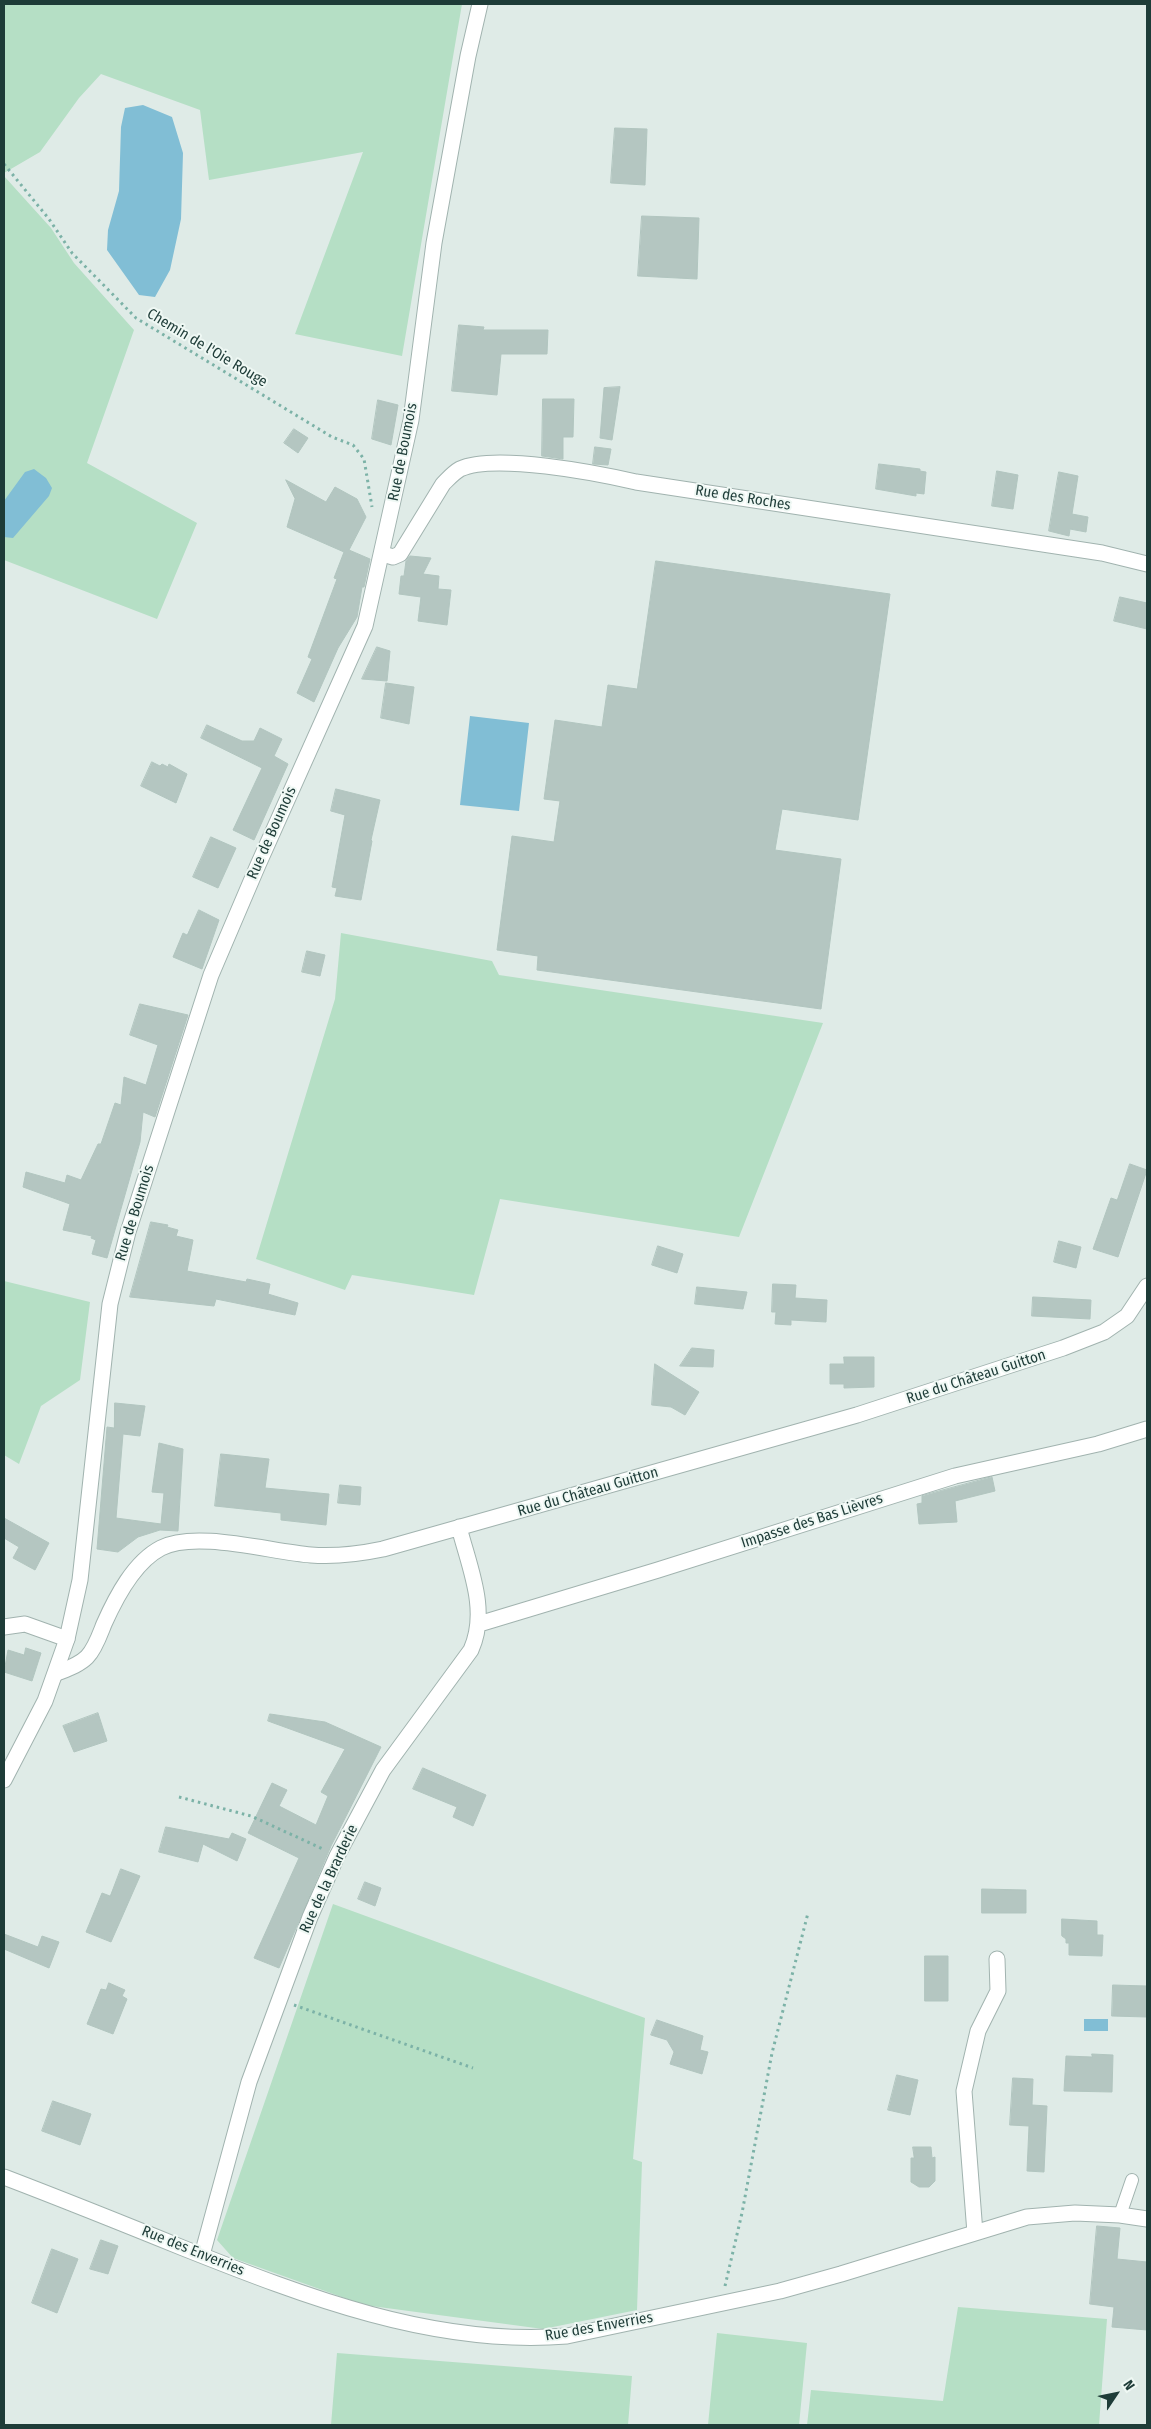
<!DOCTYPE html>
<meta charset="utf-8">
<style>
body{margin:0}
#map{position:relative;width:1151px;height:2429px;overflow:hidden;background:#dfebe7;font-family:"Fira Sans Condensed",sans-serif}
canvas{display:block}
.frame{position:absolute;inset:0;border:5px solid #1e3c38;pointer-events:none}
.north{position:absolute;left:1091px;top:2369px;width:50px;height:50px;-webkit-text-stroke:4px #eff8f4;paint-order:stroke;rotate:56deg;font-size:14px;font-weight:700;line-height:20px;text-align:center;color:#1e3c38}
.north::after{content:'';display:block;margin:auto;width:18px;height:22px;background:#1e3c38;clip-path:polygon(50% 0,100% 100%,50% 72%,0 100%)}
</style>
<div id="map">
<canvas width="1151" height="2429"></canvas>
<div class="frame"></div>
<div class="north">N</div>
</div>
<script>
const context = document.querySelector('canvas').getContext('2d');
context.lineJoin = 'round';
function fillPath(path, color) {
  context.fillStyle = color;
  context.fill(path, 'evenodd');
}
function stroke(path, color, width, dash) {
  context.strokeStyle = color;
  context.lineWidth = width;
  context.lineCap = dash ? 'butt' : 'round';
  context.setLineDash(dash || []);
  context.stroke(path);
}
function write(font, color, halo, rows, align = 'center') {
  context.font = font + ' "Fira Sans Condensed",sans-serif';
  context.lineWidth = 4;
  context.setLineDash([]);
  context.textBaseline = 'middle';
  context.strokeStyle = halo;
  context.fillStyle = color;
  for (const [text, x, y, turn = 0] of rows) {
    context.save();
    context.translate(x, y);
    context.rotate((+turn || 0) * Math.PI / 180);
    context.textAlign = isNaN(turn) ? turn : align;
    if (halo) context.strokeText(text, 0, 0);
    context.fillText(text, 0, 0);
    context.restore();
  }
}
fillPath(new Path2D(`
 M4,4H462L402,356L295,334L363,152L209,180L200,110L101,74L79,98L40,152L4,173Z
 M4,176L51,228L74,263L134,330L87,463L197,523L157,619L4,560Z
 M341,933L492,961L499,975L823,1023L739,1237L500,1199L474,1295L352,1275L345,1290L256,1259L335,999Z
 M4,1281L90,1302L80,1380L41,1406L19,1464L4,1455Z
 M333,1904L645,2018L633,2159L642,2162L637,2310L543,2329L364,2305L233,2258L217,2240Z
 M958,2307L1107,2319L1099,2425H807L811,2390L943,2401Z
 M717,2333L807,2343L799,2425H708Z
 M337,2353L632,2376L628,2425H331Z`), '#b5dfc5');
fillPath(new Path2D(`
 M143,105L172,117L183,153L181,219L170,270L155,297L139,295L107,250L108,230L119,191L121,127L125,108Z
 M34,469L46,478L52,488L49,496L13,538L4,537V501L25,472Z
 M470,716L529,723L519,811L460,805Z
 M1084,2019H1108V2031H1084Z`), '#81bed5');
const building = new Path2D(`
 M615,128L647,129L645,185L611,183Z
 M642,216L699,218L697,279L638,276Z
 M459,325L484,327L483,330H548L547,354H501L497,395L452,391Z
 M620,387L612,440L600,438L604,388Z
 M543,399H574L573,437H563V459L542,456Z
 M378,400L398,405L391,445L372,439Z
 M294,429L308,438L298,453L284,443Z
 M595,447L611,449L608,465L593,464Z
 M879,464L920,469V471L926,472L924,494L916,493V496L876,489Z
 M997,471L1018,475L1013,509L992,506Z
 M1059,472L1078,476L1072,514L1088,517L1086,532L1070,529L1069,536L1049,531Z
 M286,480L326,502L335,487L357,499L366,517L349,550L370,559L364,587H362L357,617L338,648L314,702L297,693L312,659L308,657L337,579L334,578L344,552L287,527L295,499Z
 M410,556L431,558L423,574L439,576L438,589L451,590L447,625L418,621L421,597L399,594L401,576H404L406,561Z
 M656,561L890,594L858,820L782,809L775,850L841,859L821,1009L537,970L538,956L497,950L512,836L554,842L560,801L544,799L555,720L602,727L608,685L637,689Z
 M1120,597L1147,603V629L1114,621Z
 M377,647L390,651L387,681L362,679Z
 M386,683L414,687L409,724L381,718Z
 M207,725L242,741H254L260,728L282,739L274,756L288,764L254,840L233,830L262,768L201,738Z
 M152,762L160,766L162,764L168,767L169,764L187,774L176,803L141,786Z
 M336,789L380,800L371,840L372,841L361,900L335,896L337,888L332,887L345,815L331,811Z
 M211,837L236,848L218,888L193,877Z
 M199,910L219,920L202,969L173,957L183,933L187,935Z
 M307,951L325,955L320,976L302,972Z
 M140,1004L188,1015L155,1117L143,1112L140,1142L107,1258L92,1254L96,1240L91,1238L92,1236L63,1230L70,1204L23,1187L26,1172L65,1183L67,1175L81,1180L98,1144H101L115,1103L121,1105L124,1077L146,1085L158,1045L130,1035Z
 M1130,1164L1147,1170L1118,1257L1093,1249L1111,1198L1117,1200Z
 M151,1222L168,1225L167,1227L178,1230L176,1236L193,1240L187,1271L246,1282L247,1279L270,1284L268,1294L298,1303L295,1315L216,1299L214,1306L130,1297Z
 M1059,1241L1081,1247L1076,1268L1054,1262Z
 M658,1246L683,1254L677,1273L652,1265Z
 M773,1284L796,1285L795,1298L827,1300L826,1322L791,1320V1325L775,1324L776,1312H772Z
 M697,1287L747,1292L743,1309L695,1304Z
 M1033,1297L1091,1300L1090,1319L1032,1316Z
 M692,1348L714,1350L713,1367L680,1366Z
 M844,1357H874V1387L844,1388V1384H830V1364H844Z
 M655,1364L699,1392L685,1415L671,1407L652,1405Z
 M115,1403L145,1406L140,1436L123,1434L116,1518L161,1524L164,1493L152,1492L159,1443L183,1449L178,1531L160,1530L138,1537L118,1552L97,1549L107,1427L114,1428Z
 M221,1454L269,1459L265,1488L329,1494L326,1525L281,1520V1513L215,1506Z
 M992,1477L995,1491L955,1501L957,1522L919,1524L917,1504L922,1503V1496Z
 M340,1485L361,1487L360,1505L338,1503Z
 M4,1518L49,1543L35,1570L13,1558L19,1547L4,1538Z
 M26,1648L41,1653L32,1681L4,1672L8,1650L24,1655Z
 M98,1713L107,1741L74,1752L63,1726Z
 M270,1714L325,1722L381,1747L331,1846L279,1968L254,1958L299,1858L248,1833L272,1783L287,1790L279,1806L316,1825L328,1796L321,1792L345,1749L268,1721Z
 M423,1768L486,1795L473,1826L453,1817L457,1807L413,1789Z
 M166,1827L229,1839L232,1833L246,1839L237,1861L203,1844L198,1862L159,1852Z
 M121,1869L140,1876L111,1942L86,1932L102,1893L110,1896Z
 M365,1882L381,1888L375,1906L358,1899Z
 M982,1889L1026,1890V1913H982Z
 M1062,1919L1097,1921V1935H1103L1102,1956L1069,1955V1943H1066V1939L1062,1936Z
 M4,1934L38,1947L42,1936L59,1942L49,1968L4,1949Z
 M925,1956H948V2001H925Z
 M109,1983L125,1990L122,1996L127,1999L113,2034L87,2024L101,1989L106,1990Z
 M1113,1985L1147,1986V2017L1112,2016Z
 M657,2020L703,2036L700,2050L708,2052L702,2074L670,2064L674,2052L667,2040L651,2035Z
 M1092,2054L1113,2055L1112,2092L1064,2091L1066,2056L1092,2057Z
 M897,2075L918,2080L910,2115L888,2110Z
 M1013,2078L1033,2079L1032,2105L1047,2106L1044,2172L1027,2171L1029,2126L1010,2125Z
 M53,2101L91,2114L80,2145L42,2131Z
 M913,2147H931L932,2158L935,2157V2181L929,2187H919L911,2182V2158H914Z
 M1097,2226L1120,2228L1117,2259L1147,2262V2330L1112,2327L1114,2307L1090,2304Z
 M101,2240L118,2246L108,2274L90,2269Z
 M52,2249L78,2259L57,2313L32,2303Z`);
fillPath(building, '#b4c6c1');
stroke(building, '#b1c5bf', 1);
const service = new Path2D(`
 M1120,2215L1132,2180`);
const minor = new Path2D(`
 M383,554L393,557L400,554L443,484C448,479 453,473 460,469C494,453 597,473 636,482L1102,553L1147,564
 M479,1624L658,1570L955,1476L1098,1444L1147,1429
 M4,1627L25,1624L67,1639
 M57,1673C67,1669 79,1665 87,1657C95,1649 100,1634 104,1624C116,1597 134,1562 161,1548C196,1530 271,1552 311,1555C336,1557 359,1554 383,1549L857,1415L1063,1348L1104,1332L1127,1316L1147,1286
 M4,2177C64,2200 124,2224 183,2248C304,2296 434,2347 567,2336L780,2291L841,2274L1027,2217L1075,2213L1120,2215L1147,2219
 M975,2233L964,2091L978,2031L998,1991L997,1959
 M202,2255L249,2082L310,1917L337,1856L383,1770L471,1650C489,1610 469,1567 459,1527`);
const tertiary = new Path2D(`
 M4,1780L45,1701L67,1639L80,1580L110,1304L128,1232L211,975L258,865L365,626L411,420L434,243L468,56L480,4`);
stroke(service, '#a1b3af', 14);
stroke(minor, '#a1b3af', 17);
stroke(tertiary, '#a1b3af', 17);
stroke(new Path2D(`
 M4,164L49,219L72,253L136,318L332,437L353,445L364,459L372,507
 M179,1797L251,1816L323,1849
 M294,2005L473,2068
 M725,2286L742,2213L772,2053L808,1913`), '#7cb2a7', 3, [2.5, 4]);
stroke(service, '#fff', 12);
stroke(minor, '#fff', 15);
stroke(tertiary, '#fff', 15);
write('15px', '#1e3c38', '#eff8f4', [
 ["Chemin de l'Oie Rouge",207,348,31],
 ["Rue de Boumois",403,452,-79],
 ["Rue des Roches",743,498,9],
 ["Rue de Boumois",272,833,-66],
 ["Rue de Boumois",135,1213,-73],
 ["Rue du Château Guitton",976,1377,-18],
 ["Rue du Château Guitton",588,1492,-16],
 ["Impasse des Bas Lièvres",812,1521,-18],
 ["Rue de la Brarderie",329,1879,-65],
 ["Rue des Enverries",193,2251,22],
 ["Rue des Enverries",599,2327,-10]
]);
</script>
